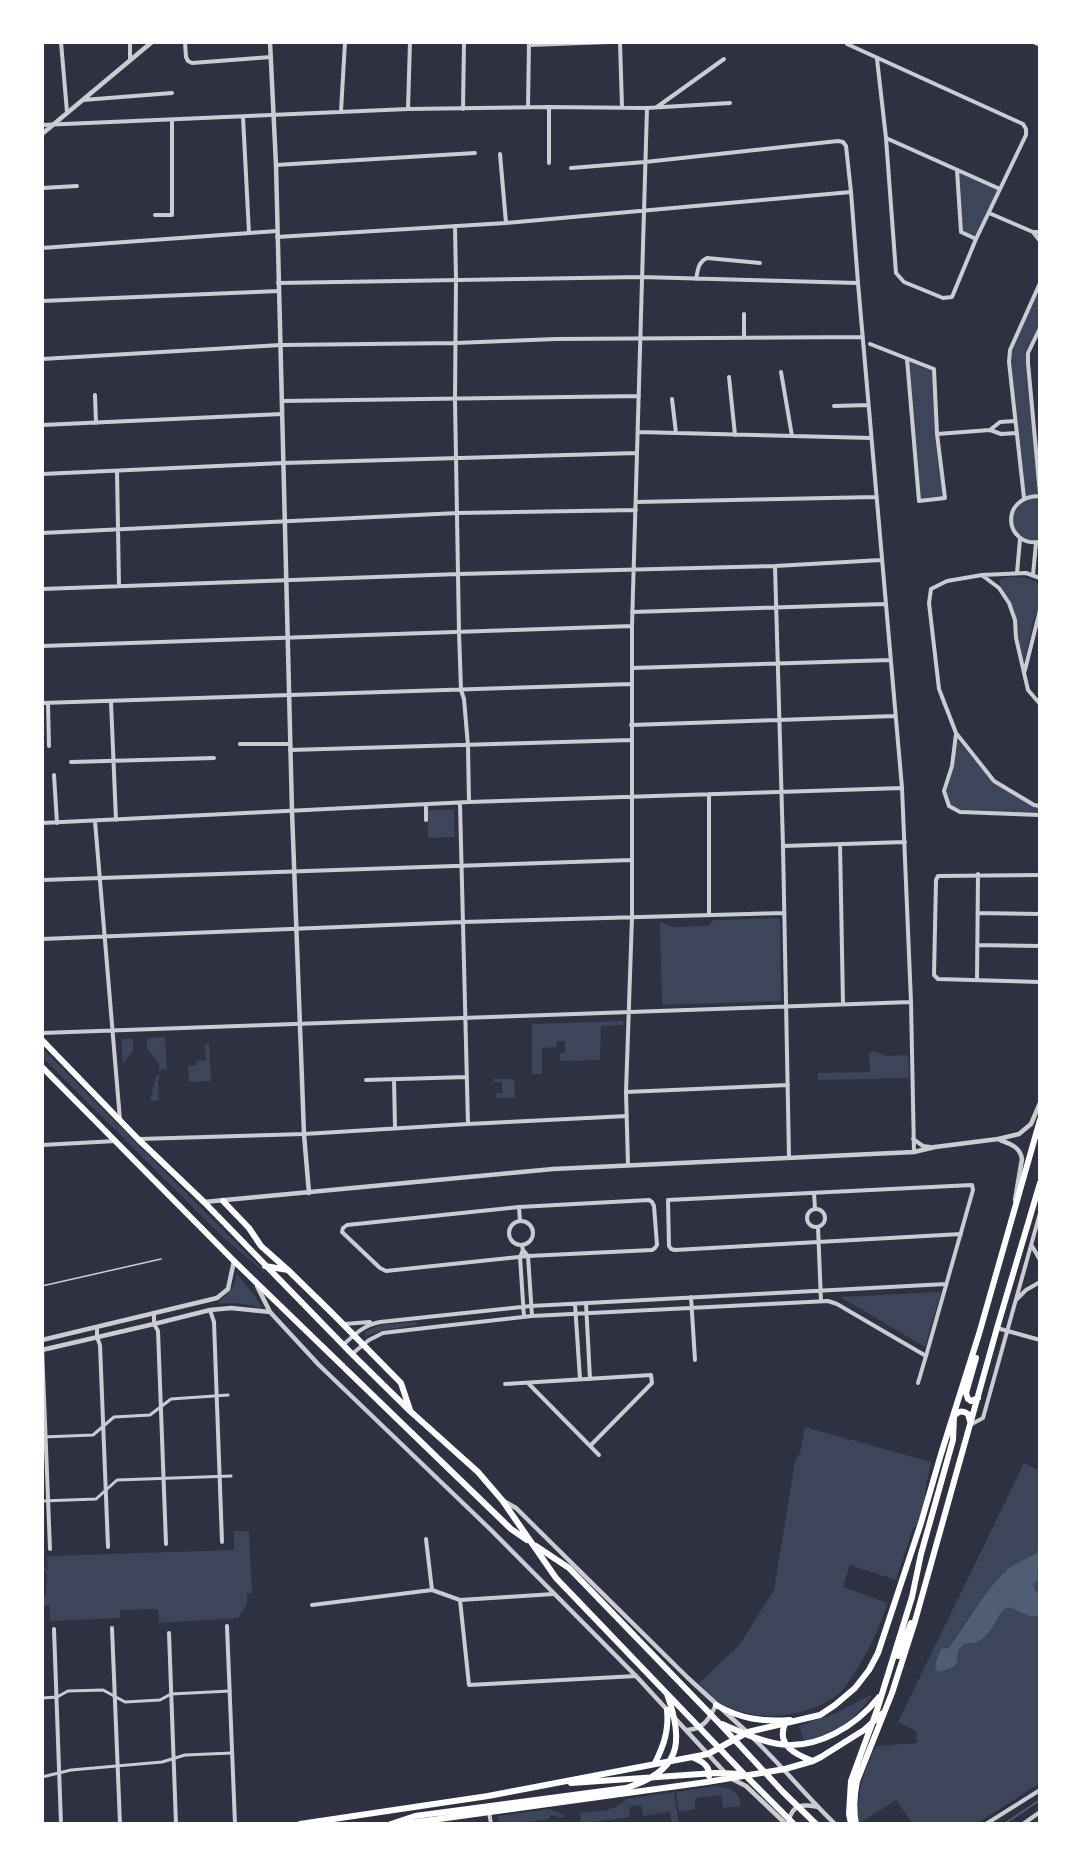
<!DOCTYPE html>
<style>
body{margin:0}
#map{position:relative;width:1082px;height:1866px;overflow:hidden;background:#2d3142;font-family:"Sofia Sans Condensed",sans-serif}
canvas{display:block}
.frame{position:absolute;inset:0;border:44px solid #fff;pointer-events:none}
</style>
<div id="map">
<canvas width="1082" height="1866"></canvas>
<div class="frame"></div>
</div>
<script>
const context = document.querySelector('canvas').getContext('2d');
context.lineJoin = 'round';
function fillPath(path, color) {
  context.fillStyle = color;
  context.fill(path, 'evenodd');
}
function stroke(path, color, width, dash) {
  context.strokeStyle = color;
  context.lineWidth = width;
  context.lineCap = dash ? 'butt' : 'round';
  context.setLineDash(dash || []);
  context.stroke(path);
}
fillPath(new Path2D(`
 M957,170L1000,189L976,239L961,232Z
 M1040,283V328L1028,353L1040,496V542H1028L1016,535L1011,515L1024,498L1010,350Z
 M907,359L934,369L937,434L945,498L919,501Z
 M1008,577C1021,577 1030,577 1040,585V608L1034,618L1024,663C1018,649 1019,635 1015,621C1012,607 1002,595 999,580Z
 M954,736L993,782L1040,807V814H961L947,804L946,794L953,765Z
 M427,810H454L455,837L428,838Z
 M780,918L781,1001L662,1005L660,922L673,927L708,926L714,920Z
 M623,1021V1025L601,1026L600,1060L560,1061V1053H565V1041H557L556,1047L542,1048V1074H532V1024Z
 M165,1037L167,1069L159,1070V1063L147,1049V1038Z
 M121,1039H133V1050L123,1064Z
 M209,1043L211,1081L189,1082L188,1066L196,1065L197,1061L206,1060L205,1044Z
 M42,1048L272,1279L221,1235L42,1057Z
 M872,1051L887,1056L908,1055L909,1078L818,1080V1073L870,1072L869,1054Z
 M160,1075L158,1081L159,1100L150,1101L156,1076Z
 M493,1079H514L515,1098H497L496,1093H502V1082H493Z
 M237,1274L254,1295L262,1308C248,1305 235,1301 220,1304L219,1301C230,1293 234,1287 237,1274Z
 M941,1292L925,1347L840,1297Z
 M417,1322V1325L383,1330L367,1336L364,1332L380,1325Z
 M805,1427L931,1462L925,1490V1504L921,1522L913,1528L896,1580L850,1565L843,1587L888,1603C878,1630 868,1654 852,1677C848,1682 845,1688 841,1692C807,1721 747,1724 711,1698C706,1694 703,1688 699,1683L740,1644L774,1590L795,1461L800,1453Z
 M1024,1463L1040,1471V1783L976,1824H913L896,1800L860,1823C854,1796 865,1770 876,1746L917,1743L916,1731L898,1722Z
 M234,1531H249L252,1593L247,1594V1604L238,1618L159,1623L158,1609L120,1610V1618L50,1621L49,1604L45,1607L42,1604V1599L46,1595L47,1574L42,1566L48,1570L47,1556L234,1550Z
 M873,1694C855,1720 836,1736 804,1741L799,1726L836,1713Z
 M715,1786C729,1787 739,1791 741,1806L723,1808L721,1795L695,1798V1809L679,1812L676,1792Z
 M674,1792L679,1824H672L670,1812L643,1816L641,1805L629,1807L630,1817L579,1824L581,1821L580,1813C597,1811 615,1812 626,1799Z
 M550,1809L564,1815L562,1818L551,1815L549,1819L529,1822V1824H499L498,1816Z`), '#3c4559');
fillPath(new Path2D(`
 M1040,1550V1563L1037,1570L1038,1578L1033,1587L1037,1593L1040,1594V1616H1029L1010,1607L1003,1610C995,1621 990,1636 977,1642C972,1644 967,1642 963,1645C949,1656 970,1666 937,1672L935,1665L941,1649L949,1648C968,1622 984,1591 1008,1569C1017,1561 1031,1559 1040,1550Z`), '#4f5d75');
stroke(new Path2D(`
 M1004,1824L1040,1800`), '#4f5d75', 2);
stroke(new Path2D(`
 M42,1286L161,1259`), '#caccd0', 1.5);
stroke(new Path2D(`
 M42,1437L93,1435L114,1417L150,1415L171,1399L228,1395
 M42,1501L96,1499L117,1480L231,1476
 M42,1698L57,1697L68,1691L103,1690L125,1702L160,1700L171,1694L230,1691
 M42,1777L71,1770L162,1762L185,1755L232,1753`), '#caccd0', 3);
stroke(new Path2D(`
 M61,42L67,112
 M130,42V60
 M185,42L186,57L188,61L192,63L271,57
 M620,42L622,107
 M1033,42L1040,45
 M847,44L1023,124L1026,129V135L976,239L952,297L943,298L904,282L896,273L886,138L877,59
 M529,45L609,42
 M83,100L172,93
 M528,107L529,42
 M657,107L724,59
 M408,109L410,42
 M463,109L464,42
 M341,111L345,42
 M243,117L249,233
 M42,125L408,109L549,107L647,108L730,103
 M886,138L1000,189
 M500,154L506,223
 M549,163V107
 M276,165L475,153
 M571,168L645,162L838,141L843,142L846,146L851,192L858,283L902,788L911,1002L914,1152
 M957,170L961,232L976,239
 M42,188L77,186
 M989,213L1033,232
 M155,215H172V120
 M455,226L456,279L455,400L459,632L461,690L464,699L468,746L469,802
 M1040,232H1033L1040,241
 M277,237L506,223L851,192
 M42,248L277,231
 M696,279C698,270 698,262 707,258L760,263
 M278,283L641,277L858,283
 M42,301L279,291
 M1040,328L1028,353V363L1040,494
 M744,338V314
 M870,344L934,369L937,434L945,498L919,501L907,359
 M42,359L281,345L455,343L556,339L862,337
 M781,372L792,436
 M729,377L735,435
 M95,395L96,423
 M672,399L676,433
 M282,401L639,396
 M834,406L868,405
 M1015,421L1000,422L990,430L1001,434L1017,433
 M42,425L282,414
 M638,432L871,438
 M937,434L990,430
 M117,471L119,586
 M42,474L283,463L637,453
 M1040,496C999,496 1004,547 1040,542
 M1024,498L1009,362L1010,350L1040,283
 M636,502L876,497
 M42,533L458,513L636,510
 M775,566L783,846L789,1157
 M1017,573L1020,539
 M1033,575L1036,543
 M983,576L999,588L1009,603L1015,620L1016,638L1028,690L1040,704
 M1040,578L1026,573L982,575L947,581L931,589L929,603L939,689L956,733L994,781L1034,805L1040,806
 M42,589L459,574L775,566L881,560
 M632,612L885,604
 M42,646L632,626
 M632,668L890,660
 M1025,670L1040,610
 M111,702L116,820
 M42,703L631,684
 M48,703L49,746
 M631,725L895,716
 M956,734L952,766L944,791L949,806L960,812L1040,815
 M240,744H290
 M290,750L631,740
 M71,762L214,758
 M54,775L57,823
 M460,804L468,1124
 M426,805V820
 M95,821L120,1120
 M42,823L469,802L902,788
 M840,844L843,1004
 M783,846L905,842
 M1040,875L938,876L936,880L934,975L938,979L1040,982
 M42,880L631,860
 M978,913L1040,914
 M709,915V794
 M42,939L463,922L783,913
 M977,945L1040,946
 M977,980L978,874
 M42,1033L911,1002
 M394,1079L395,1128
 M366,1080L467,1077
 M626,1092L788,1085
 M139,1139L304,1134L468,1124L627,1116
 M913,1139L923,1146L931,1147
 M42,1145L116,1141
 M628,1165L626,1092L632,917V626L647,108
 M814,1193L815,1209
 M649,1200L652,1202L654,1206L657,1245L655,1248L652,1250L528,1256L386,1271L380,1268L342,1232L343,1228L347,1225L519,1207Z
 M519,1207L520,1221
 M807 1218a9 9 0 1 1 18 0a9 9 0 1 1-18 0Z
 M509 1233a12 12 0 1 1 24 0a12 12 0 1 1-24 0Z
 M818,1227L821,1301
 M522,1246L523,1250L520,1257L524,1317
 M1032,1246L1040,1260
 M523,1250L528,1256L532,1316
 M691,1297L695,1360
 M1016,1300L1026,1290L1040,1282
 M586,1303L590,1379
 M575,1304L580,1379
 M210,1310L214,1322L222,1542
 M154,1314V1324L158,1331L166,1544
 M344,1324L370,1322
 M97,1327V1337L100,1345L108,1547
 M997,1328L1040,1340
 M343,1345C355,1334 364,1325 380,1322L531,1306L946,1284
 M42,1347L50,1549
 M352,1354L369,1340L383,1333L434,1327L532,1316L828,1301L837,1304L926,1356
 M528,1383L599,1455
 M918,1383L926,1356L973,1190L972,1185L668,1200L669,1246L671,1249L675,1250L961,1234
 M505,1384L651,1375L652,1383L590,1446
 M970,1425L983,1418L1040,1213
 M426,1539L432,1590
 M460,1600L469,1685L636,1676
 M312,1605L432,1590L460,1600L554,1594
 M227,1626L235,1824
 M112,1628L120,1824
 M54,1629L61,1824
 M169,1633L176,1824
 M489,1812L491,1824
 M986,1824L1040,1790
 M1023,1824L1040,1812`), '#caccd0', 4);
stroke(new Path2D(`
 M270,42L276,165L292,811L304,1134L309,1193
 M42,134L152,42
 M1000,1140C1011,1144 1020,1147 1022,1159L1015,1200
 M204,1202L553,1169L914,1152L935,1147L998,1139L1019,1134L1031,1124L1040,1103
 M257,1286L270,1312L319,1365L491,1530L636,1676L730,1778L746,1786L786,1824
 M42,1340L217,1298L228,1289L234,1261
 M42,1350L154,1324L210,1310L231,1308L270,1312
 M502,1500L516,1508L688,1678L748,1733
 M687,1730C704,1729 709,1719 716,1705
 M754,1739C782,1766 807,1797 835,1824
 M789,1821C792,1804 803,1804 818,1807`), '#caccd0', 4.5);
stroke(new Path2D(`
 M42,1040L138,1139L204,1202L352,1354L410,1411L478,1472L502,1500L556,1578L744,1774L794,1824
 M42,1067L234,1261L511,1529L527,1540
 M223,1201L249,1228L261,1246L288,1270
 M265,1266L288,1270L333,1314L401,1383L410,1410
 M976,1358L966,1393L968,1399L971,1401L978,1398
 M536,1546L569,1568L719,1723L783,1792L816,1824
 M898,1656L911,1623
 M716,1705C741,1719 762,1722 790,1720
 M722,1724C741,1732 759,1741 779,1744C817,1750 856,1726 879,1697
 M785,1724C776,1745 796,1755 813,1761
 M694,1758C702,1761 710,1766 709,1776
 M655,1763C664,1745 669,1730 667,1710
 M571,1783L715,1773L743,1774
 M300,1824L488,1796L708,1754L748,1732L820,1715L835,1705L855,1688L869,1670L878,1653L921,1523L941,1454L979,1334L1040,1120
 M391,1824L415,1816L626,1788C680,1771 685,1744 667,1694
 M403,1824L707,1782L785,1769L813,1761L821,1757L864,1730L883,1713
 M851,1824L849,1814L851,1781L877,1710L912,1597L921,1554L953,1440L954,1416C959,1411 962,1410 968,1414L970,1421
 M856,1824C853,1809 854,1796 857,1781L892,1693L915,1621L997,1328L1040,1183`), '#fff', 6);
</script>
